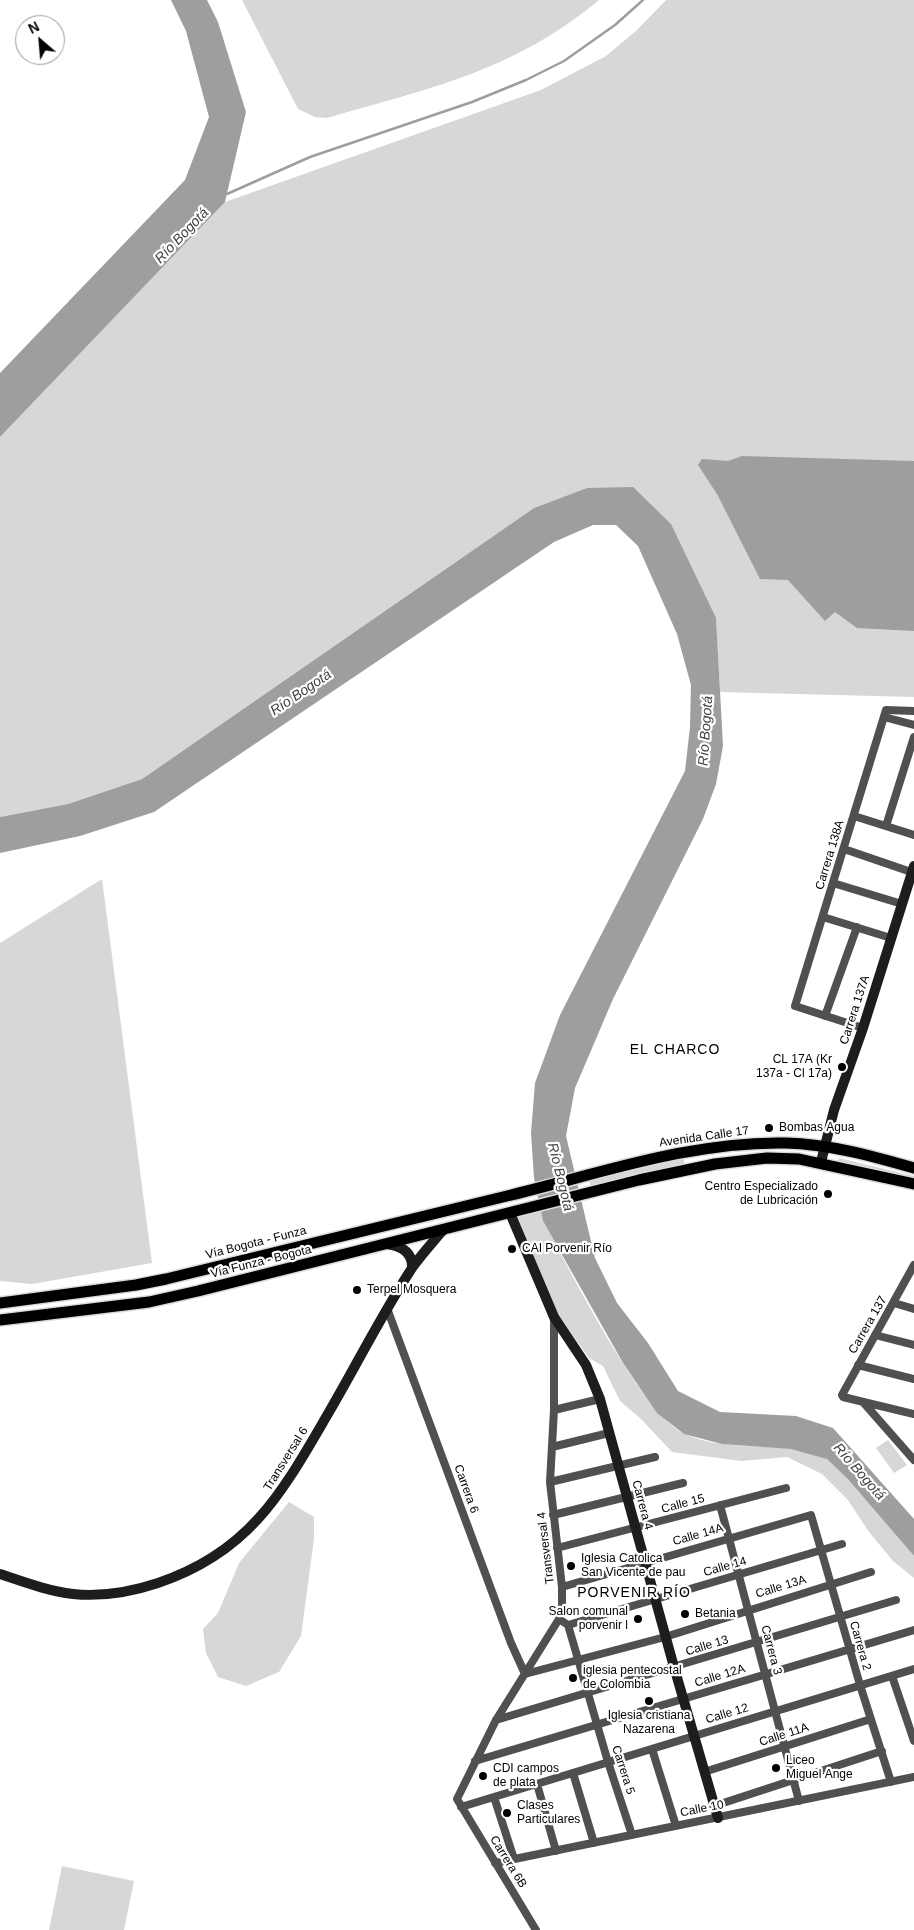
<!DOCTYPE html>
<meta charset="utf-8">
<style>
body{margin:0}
#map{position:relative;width:914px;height:1930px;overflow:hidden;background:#fff;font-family:Helvetica,sans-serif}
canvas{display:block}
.north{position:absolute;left:15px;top:15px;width:50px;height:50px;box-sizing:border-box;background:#fff;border:1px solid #999;border-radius:50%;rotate:333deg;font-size:14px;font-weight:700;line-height:20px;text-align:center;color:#000}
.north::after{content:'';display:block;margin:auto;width:18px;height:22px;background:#000;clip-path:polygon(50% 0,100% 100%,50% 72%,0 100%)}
</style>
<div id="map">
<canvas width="914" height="1930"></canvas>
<div class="north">N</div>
</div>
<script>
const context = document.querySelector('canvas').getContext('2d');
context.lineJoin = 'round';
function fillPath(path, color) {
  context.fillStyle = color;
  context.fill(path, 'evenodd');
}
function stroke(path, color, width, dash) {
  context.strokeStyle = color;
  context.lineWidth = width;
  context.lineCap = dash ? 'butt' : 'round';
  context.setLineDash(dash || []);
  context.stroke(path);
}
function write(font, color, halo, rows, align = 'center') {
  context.font = font + ' Helvetica,sans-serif';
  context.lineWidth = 4.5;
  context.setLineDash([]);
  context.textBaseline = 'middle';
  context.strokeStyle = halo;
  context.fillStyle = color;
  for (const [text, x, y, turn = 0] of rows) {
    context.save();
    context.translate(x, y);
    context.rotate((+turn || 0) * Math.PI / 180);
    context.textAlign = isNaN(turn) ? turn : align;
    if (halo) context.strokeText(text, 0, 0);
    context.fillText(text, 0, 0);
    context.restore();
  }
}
fillPath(new Path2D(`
 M242,0H599C514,71 430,88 327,118L315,117L298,109Z
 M666,0H914V697L720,692L716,618L587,488L534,508L142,779L68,804L0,817V437L225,202L541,90L606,56L637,30Z
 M102,879L152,1263L32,1284L0,1281V943Z
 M684,1157V1164L591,1187L589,1180Z
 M839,1158L914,1176V1182L837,1163Z
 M541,1210L543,1221C570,1269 640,1413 685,1434C729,1454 781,1439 825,1458C842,1465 898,1538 914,1556V1578L893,1561L869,1532L848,1500L822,1474L787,1457L741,1461L672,1452L641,1419L620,1401L603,1366L589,1358L557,1313L517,1216Z
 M888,1440L907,1465L894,1473L876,1448Z
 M289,1502L314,1517V1539L301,1636L279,1672L246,1686L218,1677L206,1653L203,1629L218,1613L239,1563Z
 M62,1866L134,1881L124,1930H49Z`), '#d7d7d7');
fillPath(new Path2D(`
 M171,0H207L218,22L246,112L225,202L0,437V373L185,180L209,117L186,31Z
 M742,456L914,461V631L857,628L835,612L825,621L788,580L760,579L717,494L698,465L702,459L728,461Z
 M633,487L671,524L716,618L723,746L716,784L703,819L613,999L575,1088L566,1136L595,1258L617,1303L648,1343L678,1391L720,1412L796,1416L833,1428L914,1519V1556L848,1479L827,1459L791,1449L722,1444L684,1434L657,1413L623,1363L543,1221L534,1178L531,1133L535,1083L560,1015L685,771L690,727L691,685L677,634L638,546L616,525H593L554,542L154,812L80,836L0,853V817L68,804L142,779L534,508L587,488Z`), '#9e9e9e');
stroke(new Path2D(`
 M227,194L310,157L472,102L526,80L564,61L615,25L643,0`), '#9e9e9e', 2.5);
const primary = new Path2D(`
 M0,1303L136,1285L166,1279C280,1252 393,1223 507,1196C599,1174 690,1141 786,1143C829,1144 872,1156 914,1168
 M0,1320L149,1302L198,1291L639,1180L715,1164L767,1158L799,1159L914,1184`);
stroke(primary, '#dbdbdb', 14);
stroke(new Path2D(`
 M884,717L914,725
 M854,816L914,835
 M886,826L914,737
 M844,849L914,873
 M833,883L902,904
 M823,917L891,938
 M825,1016L857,927
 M863,1028L795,1006L886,710L914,711
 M914,1265L842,1395L843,1397L914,1414
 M894,1303L914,1309
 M388,1311L511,1643L525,1674
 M875,1335L914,1345
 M858,1365L914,1379
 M863,1402L914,1460
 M554,1410L600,1399
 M552,1447L609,1433
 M550,1482L655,1457
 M720,1505L799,1801
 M553,1515L683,1483
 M557,1548L786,1488
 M562,1587L811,1515L860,1685L891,1782
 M559,1619L568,1625L842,1544
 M568,1625L608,1762L632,1835
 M525,1674L665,1637L871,1572
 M892,1676L914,1741
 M496,1720L896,1600
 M652,1749L676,1826
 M475,1761L914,1630
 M704,1772L871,1719
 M573,1773L594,1843
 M537,1784L556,1851
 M494,1797L514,1859
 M714,1806L882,1751
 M461,1807L914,1669
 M495,1863L914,1777
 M536,1930L457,1799L496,1720L559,1619L562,1610V1587L550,1482L554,1410V1318`), '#505050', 8);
stroke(new Path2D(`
 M821,1162L834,1110L863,1028L914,866
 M510,1213L554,1317L586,1365L600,1399L674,1667L718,1818
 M387,1244C401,1246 413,1252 412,1268
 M0,1574C24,1582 48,1591 73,1594C102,1597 131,1592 158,1583C251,1552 283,1491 329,1412C357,1364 382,1314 412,1268C421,1255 433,1242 443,1230`), '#1d1d1d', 10);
stroke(primary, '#000', 11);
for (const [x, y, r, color] of [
 [842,1067,5,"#000"],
 [769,1128,5,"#000"],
 [828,1194,5,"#000"],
 [512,1249,5,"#000"],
 [357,1290,5,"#000"],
 [571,1566,5,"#000"],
 [685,1614,5,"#000"],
 [638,1619,5,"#000"],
 [573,1678,5,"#000"],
 [649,1701,5,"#000"],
 [776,1768,5,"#000"],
 [483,1776,5,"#000"],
 [507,1813,5,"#000"]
]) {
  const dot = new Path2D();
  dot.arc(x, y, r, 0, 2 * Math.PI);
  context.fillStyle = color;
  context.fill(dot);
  stroke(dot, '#fff', 2);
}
write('12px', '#000', '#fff', [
 ["Carrera 138A",830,855,-73],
 ["Carrera 137A",855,1010,-72],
 ["Avenida Calle 17",704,1137,-8],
 ["Vía Bogota - Funza",256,1243,-14],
 ["Vía Funza - Bogota",261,1262,-14],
 ["Carrera 137",868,1325,-60],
 ["Transversal 6",286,1459,-58],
 ["Carrera 6",466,1489,70],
 ["Calle 15",683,1504,-15],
 ["Carrera 4",642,1505,75],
 ["Calle 14A",698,1535,-16],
 ["Transversal 4",546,1548,-97],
 ["Calle 14",725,1567,-16],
 ["Calle 13A",781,1587,-17],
 ["Calle 13",707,1646,-17],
 ["Carrera 2",860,1646,74],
 ["Carrera 3",771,1650,75],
 ["Calle 12A",720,1676,-17],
 ["Calle 12",727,1714,-17],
 ["Calle 11A",784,1735,-18],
 ["Carrera 5",623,1770,72],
 ["Calle 10",702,1809,-11],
 ["Carrera 6B",508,1862,58]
]);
write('12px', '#000', '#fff', [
 ["CL 17A (Kr",832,1060,"right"],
 ["137a - Cl 17a)",832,1074,"right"],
 ["Bombas Agua",779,1128],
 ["Centro Especializado",818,1187,"right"],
 ["de Lubricación",818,1201,"right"],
 ["CAI Porvenir Río",522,1249],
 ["Terpel Mosquera",367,1290],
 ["Iglesia Catolica",581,1559],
 ["San Vicente de pau",581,1573],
 ["Salon comunal",628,1612,"right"],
 ["porvenir l",628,1626,"right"],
 ["Betania",695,1614],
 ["iglesia pentecostal",583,1671],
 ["de Colombia",583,1685],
 ["Iglesia cristiana",649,1716,"center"],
 ["Nazarena",649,1730,"center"],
 ["Liceo",786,1761],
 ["Miguel Ange",786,1775],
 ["CDI campos",493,1769],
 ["de plata",493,1783],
 ["Clases",517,1806],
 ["Particulares",517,1820]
], 'left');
write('italic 14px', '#3f3f3f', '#fff', [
 ["Río Bogotá",182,236,-46],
 ["Río Bogotá",301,693,-34],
 ["Río Bogotá",706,731,-86],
 ["Río Bogotá",560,1177,76],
 ["Río Bogotá",859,1472,49]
]);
context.letterSpacing = '1px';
write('14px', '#000', '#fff', [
 ["EL CHARCO",675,1050],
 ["PORVENIR RÍO",634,1593]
]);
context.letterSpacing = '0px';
</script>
